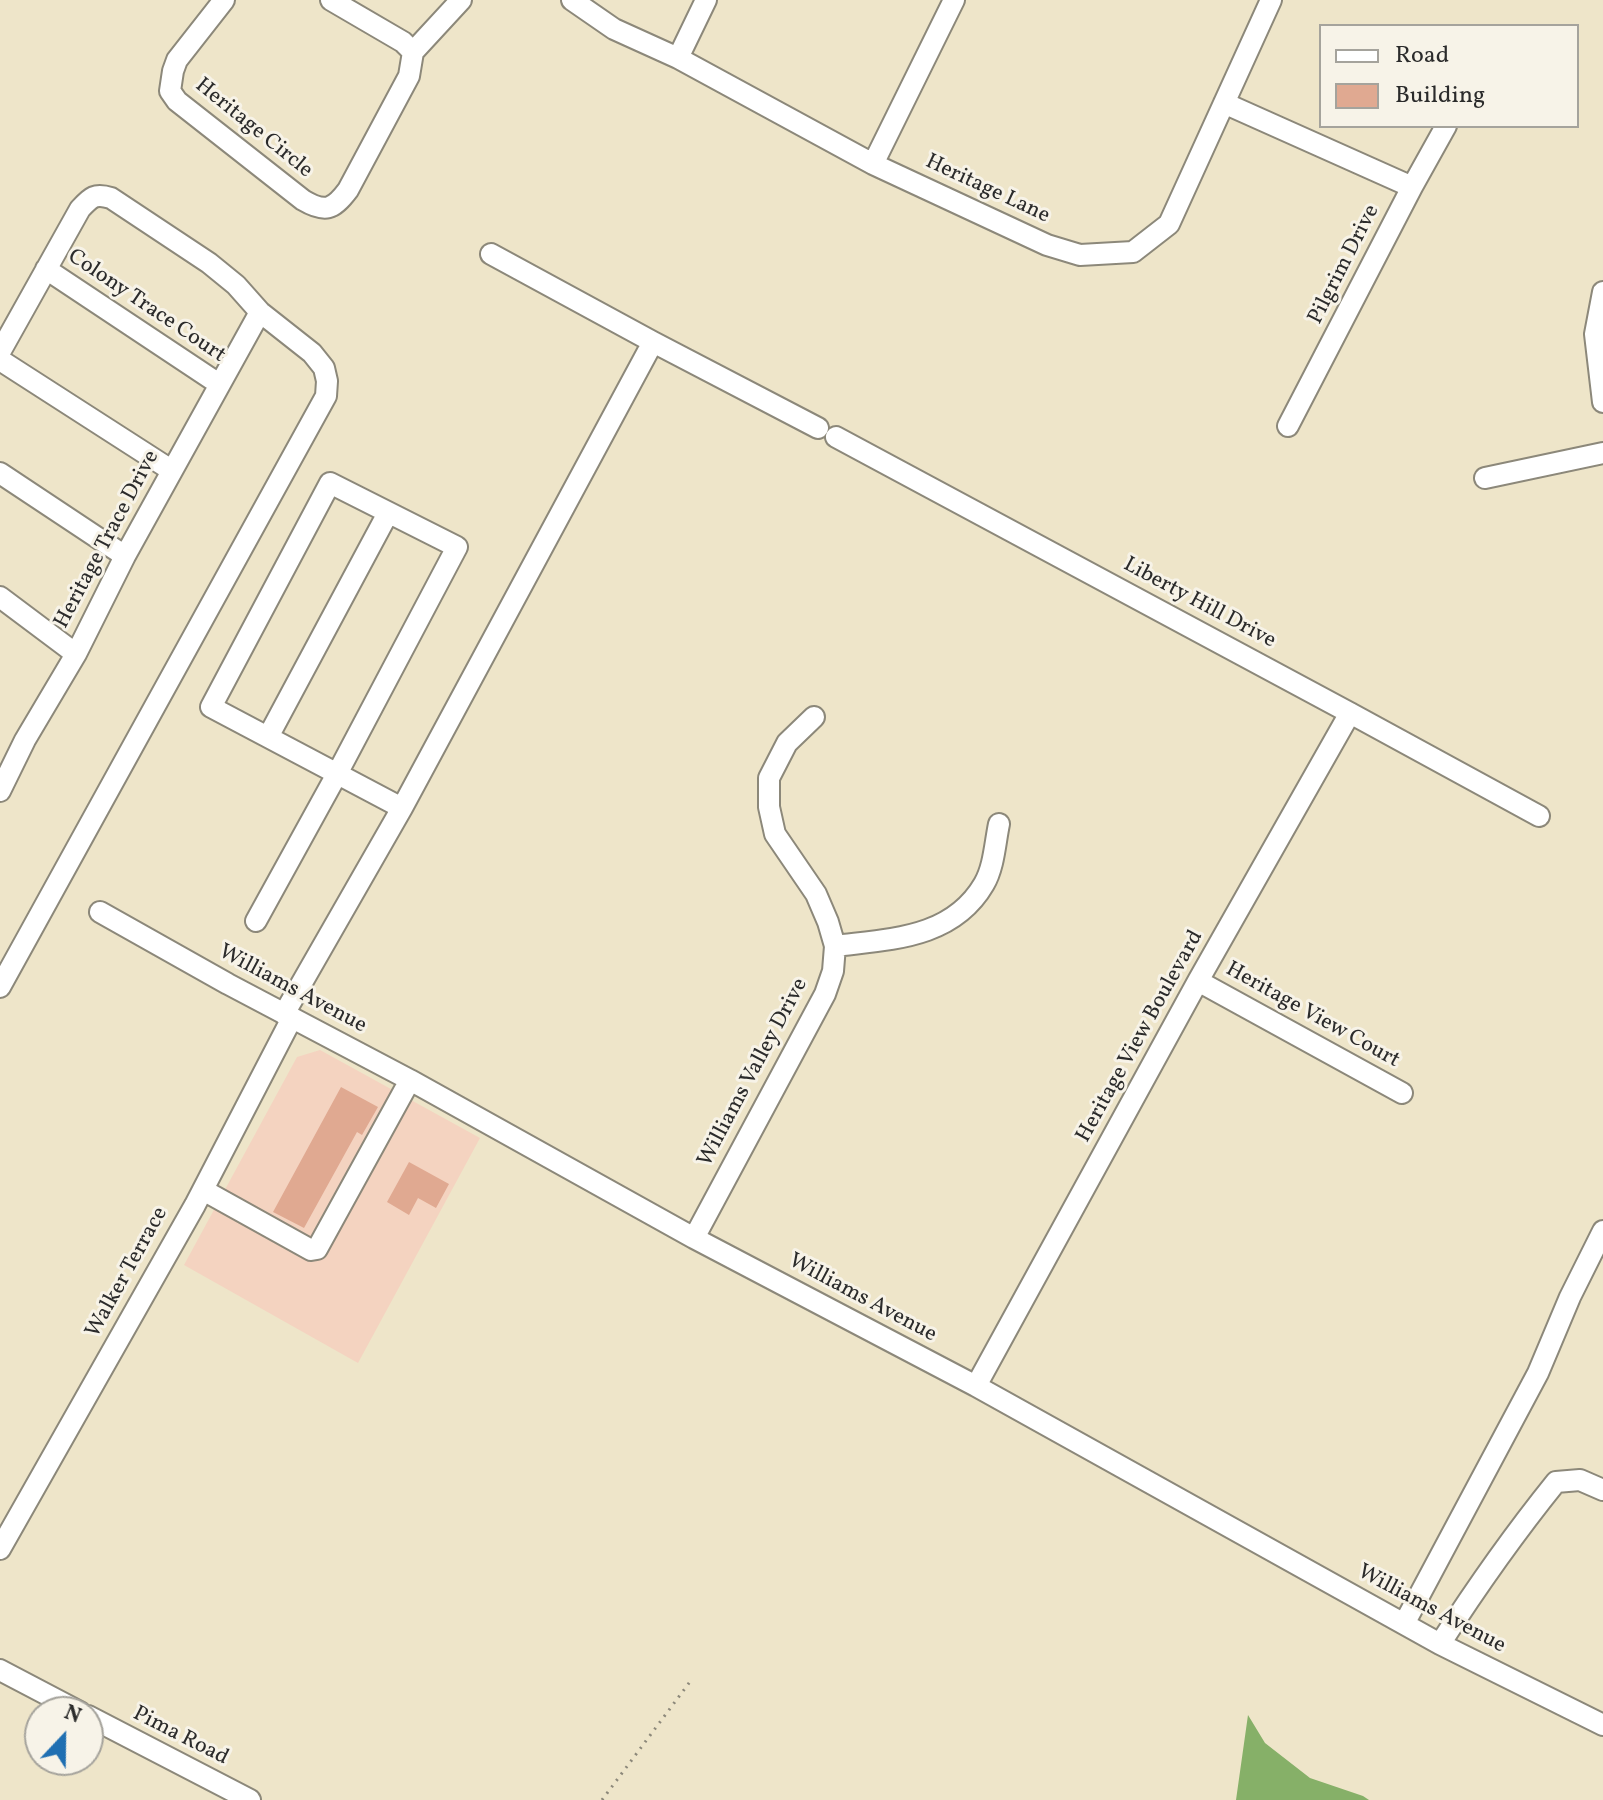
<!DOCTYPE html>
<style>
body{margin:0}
#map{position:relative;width:1603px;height:1800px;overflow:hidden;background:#eee5c9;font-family:Vollkorn,serif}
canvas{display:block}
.legend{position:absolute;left:1319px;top:24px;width:260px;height:104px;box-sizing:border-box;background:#f7f3e8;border:2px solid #a5a39c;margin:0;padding:10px 14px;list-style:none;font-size:24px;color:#2b2b2b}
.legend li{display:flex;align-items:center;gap:16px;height:40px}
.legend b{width:40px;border:2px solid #a5a39c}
.north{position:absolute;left:24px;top:1696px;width:80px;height:80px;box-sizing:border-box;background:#f7f3e8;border:2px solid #a5a39c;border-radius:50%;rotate:22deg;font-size:22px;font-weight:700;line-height:32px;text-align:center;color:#2b2b2b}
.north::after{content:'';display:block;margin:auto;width:28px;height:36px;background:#1f6fb2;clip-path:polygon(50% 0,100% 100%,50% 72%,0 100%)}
</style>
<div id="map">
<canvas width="1603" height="1800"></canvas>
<ul class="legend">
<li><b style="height:10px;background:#fff"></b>Road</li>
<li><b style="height:22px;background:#e0a991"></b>Building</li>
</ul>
<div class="north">N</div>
</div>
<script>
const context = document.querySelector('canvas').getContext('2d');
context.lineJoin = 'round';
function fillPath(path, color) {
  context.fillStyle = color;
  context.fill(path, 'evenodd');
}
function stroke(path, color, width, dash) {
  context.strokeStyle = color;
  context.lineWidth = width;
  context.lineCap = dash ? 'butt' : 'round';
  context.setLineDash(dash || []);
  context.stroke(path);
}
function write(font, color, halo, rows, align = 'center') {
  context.font = font + ' Vollkorn,serif';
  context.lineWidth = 6;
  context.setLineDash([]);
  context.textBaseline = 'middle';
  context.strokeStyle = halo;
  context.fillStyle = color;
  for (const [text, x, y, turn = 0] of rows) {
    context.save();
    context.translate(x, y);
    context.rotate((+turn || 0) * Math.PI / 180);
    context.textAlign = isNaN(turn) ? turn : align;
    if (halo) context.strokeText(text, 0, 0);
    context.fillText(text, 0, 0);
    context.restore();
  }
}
fillPath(new Path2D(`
 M320,1050L480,1138L358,1363L184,1265L297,1057Z`), '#f4d3c0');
fillPath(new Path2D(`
 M1248,1715L1265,1743L1310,1778L1363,1796L1369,1800H1236Z`), '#86b068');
fillPath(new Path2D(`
 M341,1087L378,1107L362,1135L357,1132L304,1228L273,1212Z
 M409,1162L449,1184L436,1208L418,1198L409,1215L387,1202Z`), '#e0a991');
const minor = new Path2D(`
 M224,0L177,60L173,71L170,91L177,101L303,200C325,213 333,210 348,190L409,76L413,52L461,0
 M331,0L403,42L413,52
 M572,0L614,29L678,58L873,164L1047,245L1080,255L1133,252L1169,224L1271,0
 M678,58L706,0
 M1224,103L1412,187
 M873,164L954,0
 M491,254L653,342L818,428
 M46,269L219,384
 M1603,292L1595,334L1603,402
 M0,352L80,209C91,197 95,193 111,198L209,263L236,285L260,312L312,353L324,368L327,381L326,396L0,987
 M0,360L171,470
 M1288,426L1412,187L1446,126
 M836,437L1350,713L1539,816
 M0,473L125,556
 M1485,478L1603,453
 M0,597L76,654
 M268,737L388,513
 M0,791L25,740L76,654L125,556L260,312
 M100,912L228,984L410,1080L694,1238L976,1386L1440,1644L1603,1725
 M256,921L337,774L457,547L330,483L211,707L402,808
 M835,946C890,939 952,939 984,884C994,867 995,843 999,824
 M1198,981L1402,1093
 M284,1014L402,808L653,342
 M203,1190L311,1250L317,1249L410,1080
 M694,1238L825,994L833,971L835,946L828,922L816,894L775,834L769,807V778L787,743L814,717
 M976,1386L1198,981L1350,713
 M0,1549L195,1205L292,1018
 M1404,1624L1538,1373L1570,1297L1603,1231
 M1440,1644C1476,1588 1514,1534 1556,1482L1580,1480L1603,1490
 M0,1670L80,1712
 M88,1716L250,1800`);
stroke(minor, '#8c887a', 24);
stroke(new Path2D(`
 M602,1800L692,1679`), '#8c887a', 3, [2, 6]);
stroke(minor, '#fff', 20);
write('22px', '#2b2b2b', '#f7f3e8', [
 ["Heritage Circle",253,129,39],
 ["Heritage Lane",987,190,25],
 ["Pilgrim Drive",1345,265,-63],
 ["Colony Trace Court",146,307,34],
 ["Heritage Trace Drive",108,540,-62],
 ["Liberty Hill Drive",1199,604,28],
 ["Williams Avenue",292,990,28],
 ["Heritage View Court",1312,1016,29],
 ["Heritage View Boulevard",1141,1037,-61],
 ["Williams Valley Drive",754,1073,-62],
 ["Walker Terrace",128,1273,-61],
 ["Williams Avenue",862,1299,28],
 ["Williams Avenue",1431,1610,28],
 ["Pima Road",180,1737,27]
]);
</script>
